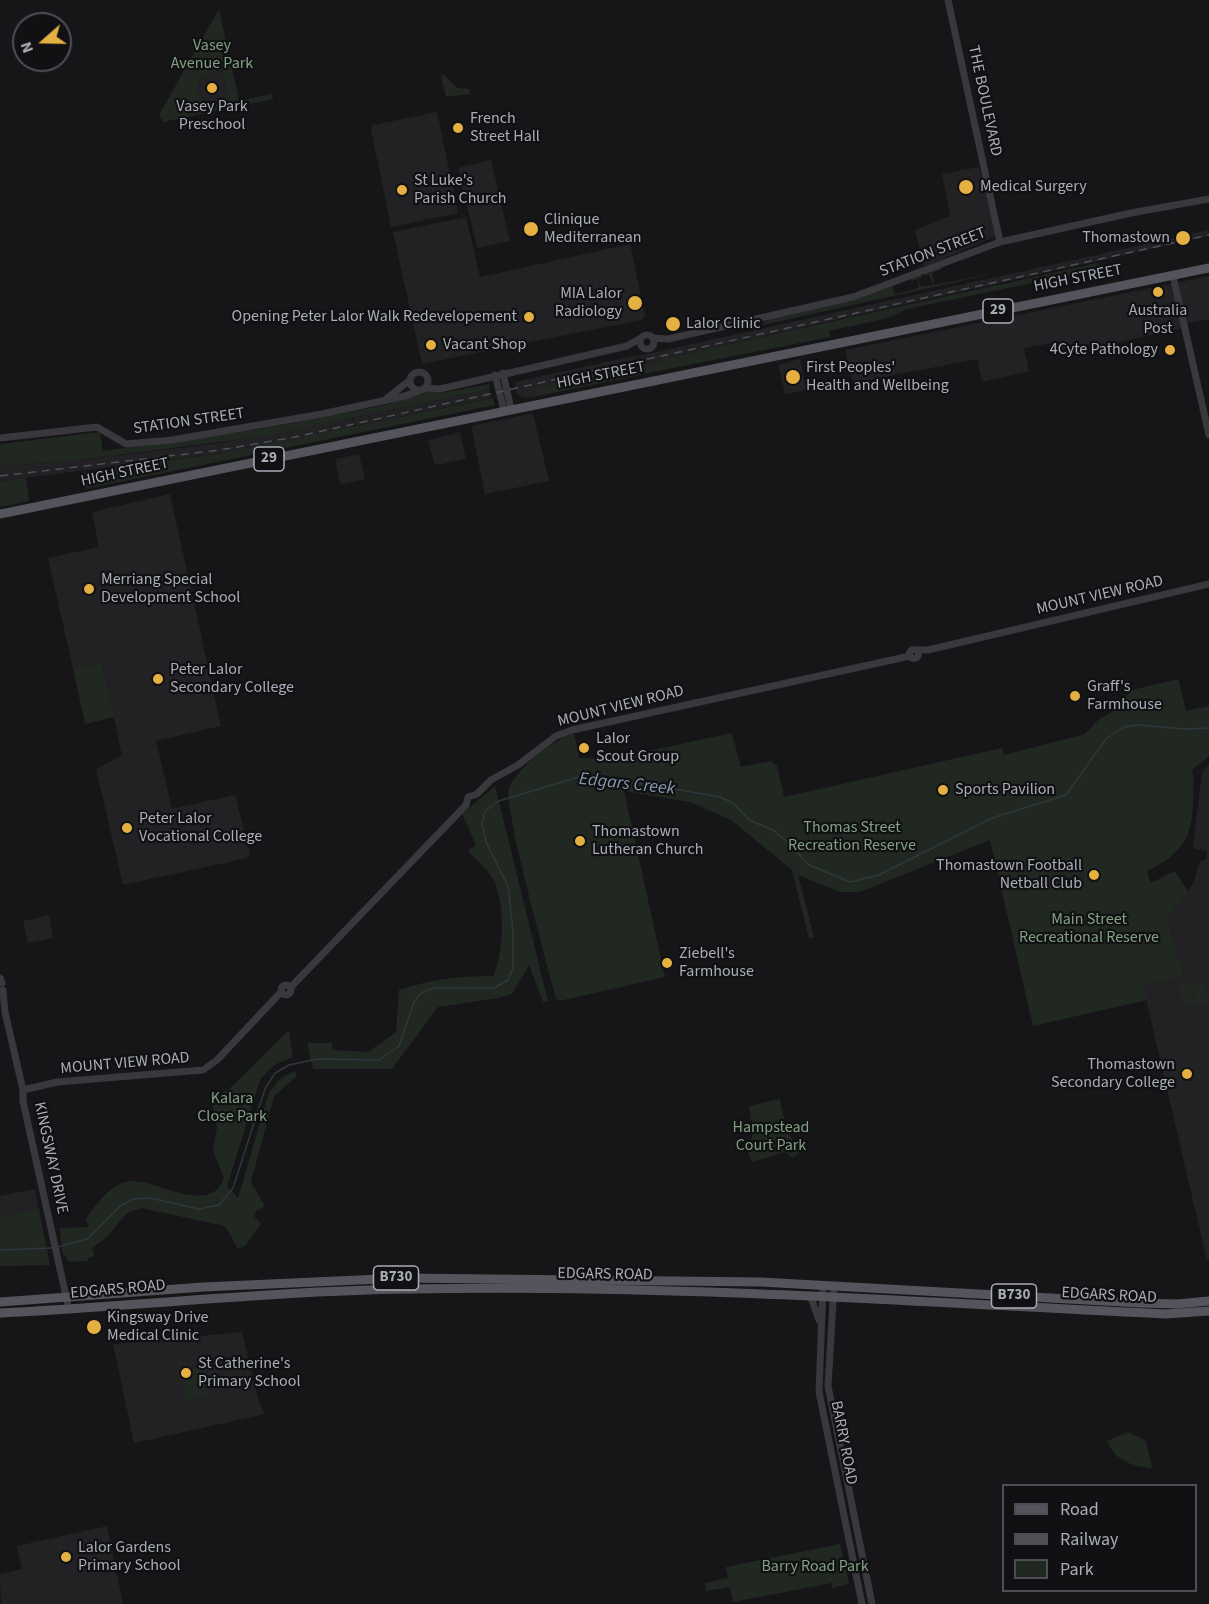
<!DOCTYPE html>
<style>
body{margin:0}
#map{position:relative;width:1209px;height:1604px;overflow:hidden;background:#161618;font-family:"Source Sans 3",sans-serif}
canvas{display:block}
.legend{position:absolute;left:1002px;top:1484px;width:195px;height:108px;box-sizing:border-box;background:#111113;border:2px solid #4e4f55;margin:0;padding:8px 10px;list-style:none;font-size:18px;color:#a9adb7}
.legend li{display:flex;align-items:center;gap:12px;height:30px}
.legend b{width:30px;border:2px solid #4e4f55}
.north{position:absolute;left:12px;top:12px;width:60px;height:60px;box-sizing:border-box;background:#111113;border:2px solid #4e4f55;border-radius:50%;rotate:250deg;font-size:16px;font-weight:700;line-height:24px;text-align:center;color:#a9adb7}
.north::after{content:'';display:block;margin:auto;width:21px;height:27px;background:#e4b042;clip-path:polygon(50% 0,100% 100%,50% 72%,0 100%)}
</style>
<div id="map">
<canvas width="1209" height="1604"></canvas>
<ul class="legend">
<li><b style="height:8px;background:#54555c"></b>Road</li>
<li><b style="height:8px;background:#4f5056"></b>Railway</li>
<li><b style="height:16px;background:#212822"></b>Park</li>
</ul>
<div class="north">N</div>
</div>
<script>
const context = document.querySelector('canvas').getContext('2d');
context.lineJoin = 'round';
function fillPath(path, color) {
  context.fillStyle = color;
  context.fill(path, 'evenodd');
}
function stroke(path, color, width, dash) {
  context.strokeStyle = color;
  context.lineWidth = width;
  context.lineCap = dash ? 'butt' : 'round';
  context.setLineDash(dash || []);
  context.stroke(path);
}
function write(font, color, halo, rows, align = 'center') {
  context.font = font + ' "Source Sans 3",sans-serif';
  context.lineWidth = 4.5;
  context.setLineDash([]);
  context.textBaseline = 'middle';
  context.strokeStyle = halo;
  context.fillStyle = color;
  for (const [text, x, y, turn = 0] of rows) {
    context.save();
    context.translate(x, y);
    context.rotate((+turn || 0) * Math.PI / 180);
    context.textAlign = isNaN(turn) ? turn : align;
    if (halo) context.strokeText(text, 0, 0);
    context.fillText(text, 0, 0);
    context.restore();
  }
}
fillPath(new Path2D(`
 M223,70L228,95L215,103L204,102L197,89L200,77Z
 M437,112L458,213L391,227L371,130L373,125Z
 M491,160L510,241L477,248L458,168Z
 M979,167L996,236L924,267L915,230L950,216L942,174Z
 M466,217L480,277L630,244L645,316L641,320L422,364L393,232Z
 M1209,230V236L662,359L663,364L643,368L638,356Z
 M1209,276V319L1188,323V327L1097,347L1095,343L1061,350L1059,342L1024,348L1029,371L982,382L977,359L853,383L845,350Z
 M637,355L638,365L539,387L537,395L524,398L516,393L515,382Z
 M800,359L806,390L785,394L778,365Z
 M489,389L491,398L355,426L353,418Z
 M533,413L549,481L485,494L471,426Z
 M352,418L354,427L222,453L0,481V466L62,462L221,443Z
 M460,432L466,459L437,465L434,463L428,440Z
 M359,454L365,479L340,484L335,459Z
 M170,494L221,726L156,741L172,809L235,795L250,854L247,858L123,885L96,769L122,755L102,663L73,669L48,558L99,547L92,512Z
 M1209,763V1260L1207,1261L1143,986L1184,977L1167,918L1193,884L1200,861L1206,860L1207,851L1194,849L1193,845L1202,773Z
 M49,915L53,938L28,943L23,921Z
 M35,1189L39,1209L0,1217V1196Z
 M242,1332L259,1403L265,1414L134,1443L113,1344Z
 M107,1526L123,1604H1L0,1574L22,1569L17,1546Z`), '#222225');
fillPath(new Path2D(`
 M219,9L239,101L272,94L273,99L163,122L159,115ZM223,70L228,95L215,103L204,102L197,89L200,77Z
 M444,75L457,88L469,89L470,94L446,97L441,76Z
 M1098,263L1099,269L907,309L888,318L829,331L830,337L643,374L641,367L662,364V359Z
 M941,267L942,269L932,273L934,285L1001,272L763,325L764,321L851,301L896,284L893,288L895,294L916,289L919,286L917,279L912,281V278L920,275L922,277L918,279L921,287L933,285L929,274L925,276V273Z
 M634,365L639,368L641,375L524,399L536,395L539,387Z
 M489,384L490,389L266,436L62,462L0,466V444L100,432L103,451C201,439 299,424 393,403V401L427,391L442,393Z
 M493,398L495,405L85,489L83,472L222,453Z
 M26,478L29,501L0,507V481Z
 M102,663L114,717L85,724L73,669Z
 M1178,679L1186,711L1209,706V756L1192,770C1195,778 1193,789 1193,798C1193,838 1183,853 1147,871L1151,883L1175,871L1188,892L1167,918L1184,977L1143,986L1147,1000L1033,1026L990,840L860,892H840L798,875L814,937L809,938L792,870L731,820L690,802L624,791L665,977L559,1001L556,998C548,968 503,806 509,788C517,768 554,740 574,733L579,758L611,759L732,733L741,767L771,761L777,766L784,797L1002,748L1004,755L1085,734L1099,719L1112,712L1132,690Z
 M495,786L548,1001L543,1002L529,965L512,994L498,998L438,1007L392,1069H313L307,1043H332L333,1050L368,1052L396,1032L399,990C431,979 460,976 493,976C504,954 505,906 495,883C491,872 476,860 468,851L476,845L462,814Z
 M1204,981L1208,1002L1197,1005L1192,983Z
 M1190,984L1195,1005L1184,1007L1179,986Z
 M289,1030L293,1057L274,1065L260,1080L227,1186L238,1198L269,1092L281,1078L295,1071L297,1076L274,1096L251,1182L265,1206L256,1211L254,1216L261,1224L245,1246L238,1249L225,1226L141,1208L127,1213L106,1238L92,1248L94,1256L88,1258V1261L69,1262L62,1252L60,1228L89,1227L86,1219C96,1204 112,1182 131,1181C156,1179 211,1217 224,1178L213,1151L217,1127L211,1100L229,1089Z
 M780,1099L786,1129L800,1152L793,1158L785,1152L753,1162L748,1154L753,1132L749,1106Z
 M39,1209L50,1265L0,1266V1217Z
 M201,1367L207,1395L186,1400L179,1372Z
 M1128,1432L1146,1441L1152,1468C1132,1467 1115,1460 1107,1441Z
 M840,1544L849,1584L832,1588V1583L733,1602L730,1587L706,1591L705,1583L728,1578L726,1567Z`), '#212822');
stroke(new Path2D(`
 M58,1247L87,1239L120,1206L133,1199L150,1198L199,1209L219,1205L233,1188L265,1089L275,1073L289,1065L317,1059L379,1060L399,1046L414,1002L421,993L434,988H494L508,980L513,968V931L508,886L486,842L482,823L485,811L499,801L579,777L646,784L720,797L733,803L751,821L773,830L789,843L809,865L850,882L879,875L992,818L1066,795L1106,739L1124,727L1138,725L1185,729L1209,728
 M0,1250L53,1248`), '#2f373d', 1.5);
stroke(new Path2D(`
 M948,0L1000,242
 M1173,276L1209,435
 M640 342a7 7 0 1 1 14 0a7 7 0 1 1-14 0Z
 M653,338L668,339L853,297L1000,242L1131,213L1209,199
 M410 381a9 9 0 1 1 18 0a9 9 0 1 1-18 0Z
 M503,373L511,409
 M495,375L504,411
 M425,388L440,389L627,346L641,338
 M386,399L410,380
 M0,438L97,427L126,444L172,440L322,414L405,396L420,390
 M909.5 654a4.5 4.5 0 1 1 9 0a4.5 4.5 0 1 1-9 0Z
 M917,650H928L1209,584
 M0,978L2,983
 M281 990a5 5 0 1 1 10 0a5 5 0 1 1-10 0Z
 M290,988L466,805L468,797L477,794L491,780L518,765L556,736L572,730L910,656
 M3,990L5,1012L23,1090V1101L69,1310
 M23,1090L57,1082L203,1070L217,1060L281,992
 M823,1286L819,1392L862,1604
 M834,1286L828,1386L872,1604
 M810,1295L819,1320`), '#38383d', 7);
stroke(new Path2D(`
 M0,514L1209,268
 M0,1302L203,1287L403,1278L761,1282L1141,1303L1177,1304L1209,1301
 M0,1313C137,1306 273,1291 410,1289C662,1284 914,1302 1166,1314L1209,1311`), '#54555c', 9);
stroke(new Path2D(`
 M0,476L220,450L295,437L1209,235`), '#4f5056', 1.5, [8, 6]);
for (const [x, y, r, color] of [
 [212,88,6,"#e4b042"],
 [458,128,6,"#e4b042"],
 [966,187,8,"#e4b042"],
 [402,190,6,"#e4b042"],
 [531,229,8,"#e4b042"],
 [1183,238,8,"#e4b042"],
 [1158,292,6,"#e4b042"],
 [635,303,8,"#e4b042"],
 [529,317,6,"#e4b042"],
 [673,324,8,"#e4b042"],
 [431,345,6,"#e4b042"],
 [1170,350,6,"#e4b042"],
 [793,377,8,"#e4b042"],
 [89,589,6,"#e4b042"],
 [158,679,6,"#e4b042"],
 [1075,696,6,"#e4b042"],
 [584,748,6,"#e4b042"],
 [943,790,6,"#e4b042"],
 [127,828,6,"#e4b042"],
 [580,841,6,"#e4b042"],
 [1094,875,6,"#e4b042"],
 [667,963,6,"#e4b042"],
 [1187,1074,6,"#e4b042"],
 [94,1327,8,"#e4b042"],
 [186,1373,6,"#e4b042"],
 [66,1557,6,"#e4b042"]
]) {
  const dot = new Path2D();
  dot.arc(x, y, r, 0, 2 * Math.PI);
  context.fillStyle = color;
  context.fill(dot);
  stroke(dot, '#111113', 2);
}
for (const [x, y, w] of [
 [998,311,30],
 [269,459,30],
 [396,1278,45],
 [1014,1296,45]
]) {
  const box = new Path2D();
  box.roundRect(x - w / 2, y - 12, w, 24, 4.5);
  context.fillStyle = '#111113';
  context.fill(box);
  stroke(box, '#a9adb7', 1.5);
}
write('bold 15px', '#a9adb7', null, [
 ["29",998,311],
 ["29",269,459],
 ["B730",396,1278],
 ["B730",1014,1296]
]);
write('16px', '#82a184', '#111113', [
 ["Vasey",212,46],
 ["Avenue Park",212,64],
 ["Thomas Street",852,828],
 ["Recreation Reserve",852,846],
 ["Main Street",1089,920],
 ["Recreational Reserve",1089,938],
 ["Kalara",232,1099],
 ["Close Park",232,1117],
 ["Hampstead",771,1128],
 ["Court Park",771,1146],
 ["Barry Road Park",815,1567]
]);
write('16px', '#a9adb7', '#111113', [
 ["THE BOULEVARD",984,101,78],
 ["STATION STREET",933,253,-21],
 ["HIGH STREET",1078,279,-11],
 ["HIGH STREET",601,376,-11],
 ["STATION STREET",189,422,-8],
 ["HIGH STREET",125,473,-12],
 ["MOUNT VIEW ROAD",1100,596,-13],
 ["MOUNT VIEW ROAD",621,707,-14],
 ["MOUNT VIEW ROAD",125,1064,-5],
 ["KINGSWAY DRIVE",50,1158,78],
 ["EDGARS ROAD",605,1275,1],
 ["EDGARS ROAD",118,1290,-5],
 ["EDGARS ROAD",1109,1296,3],
 ["BARRY ROAD",843,1443,79]
]);
write('16px', '#a9adb7', '#111113', [
 ["Vasey Park",212,107,"center"],
 ["Preschool",212,125,"center"],
 ["French",470,119],
 ["Street Hall",470,137],
 ["St Luke's",414,181],
 ["Parish Church",414,199],
 ["Medical Surgery",980,187],
 ["Clinique",544,220],
 ["Mediterranean",544,238],
 ["Thomastown",1170,238,"right"],
 ["MIA Lalor",622,294,"right"],
 ["Radiology",622,312,"right"],
 ["Australia",1158,311,"center"],
 ["Post",1158,329,"center"],
 ["Opening Peter Lalor Walk Redevelopement",517,317,"right"],
 ["Lalor Clinic",686,324],
 ["Vacant Shop",443,345],
 ["4Cyte Pathology",1158,350,"right"],
 ["First Peoples'",806,368],
 ["Health and Wellbeing",806,386],
 ["Merriang Special",101,580],
 ["Development School",101,598],
 ["Peter Lalor",170,670],
 ["Secondary College",170,688],
 ["Graff's",1087,687],
 ["Farmhouse",1087,705],
 ["Lalor",596,739],
 ["Scout Group",596,757],
 ["Sports Pavilion",955,790],
 ["Peter Lalor",139,819],
 ["Vocational College",139,837],
 ["Thomastown",592,832],
 ["Lutheran Church",592,850],
 ["Thomastown Football",1082,866,"right"],
 ["Netball Club",1082,884,"right"],
 ["Ziebell's",679,954],
 ["Farmhouse",679,972],
 ["Thomastown",1175,1065,"right"],
 ["Secondary College",1175,1083,"right"],
 ["Kingsway Drive",107,1318],
 ["Medical Clinic",107,1336],
 ["St Catherine's",198,1364],
 ["Primary School",198,1382],
 ["Lalor Gardens",78,1548],
 ["Primary School",78,1566]
], 'left');
write('italic 18px', '#839aaf', '#111113', [
 ["Edgars Creek",627,785,6]
]);
</script>
